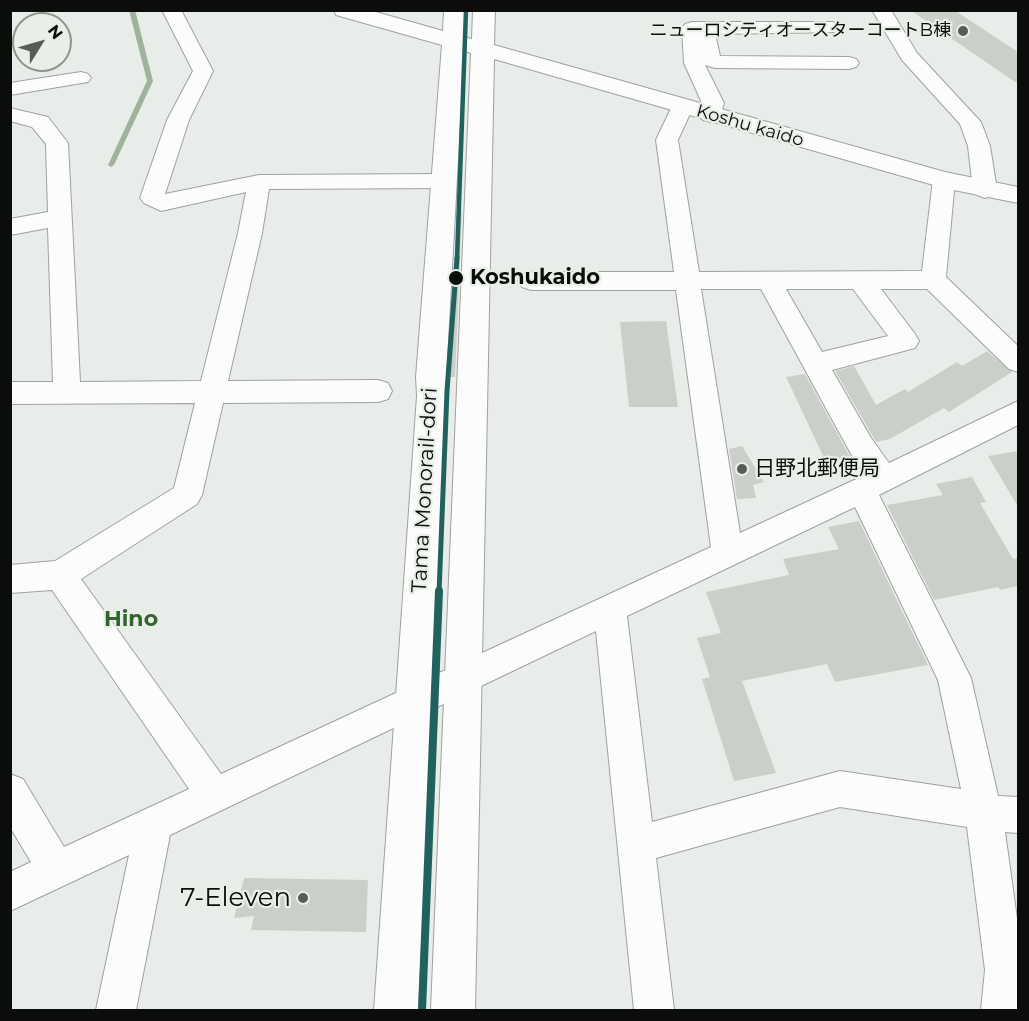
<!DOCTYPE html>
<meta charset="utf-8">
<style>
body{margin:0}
#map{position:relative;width:1029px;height:1021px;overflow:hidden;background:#e9ede9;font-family:Montserrat,sans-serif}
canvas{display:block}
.frame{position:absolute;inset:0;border:12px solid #0b0d0b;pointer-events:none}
.north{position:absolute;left:12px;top:12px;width:60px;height:60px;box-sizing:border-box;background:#e8efe7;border:2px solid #90958f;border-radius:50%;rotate:53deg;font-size:16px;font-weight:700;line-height:24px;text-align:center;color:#0b0d0b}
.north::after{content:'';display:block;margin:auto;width:21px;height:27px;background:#595b59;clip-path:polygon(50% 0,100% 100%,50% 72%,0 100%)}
</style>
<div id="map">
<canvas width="1029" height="1021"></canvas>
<div class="frame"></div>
<div class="north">N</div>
</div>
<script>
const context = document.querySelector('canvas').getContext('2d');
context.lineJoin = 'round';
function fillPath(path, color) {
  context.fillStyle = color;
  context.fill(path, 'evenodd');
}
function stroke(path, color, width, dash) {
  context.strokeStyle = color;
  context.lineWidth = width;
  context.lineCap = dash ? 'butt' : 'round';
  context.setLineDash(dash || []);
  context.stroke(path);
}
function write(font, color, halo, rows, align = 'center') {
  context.font = font + ' Montserrat,"Noto Sans JP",sans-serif';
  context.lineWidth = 4.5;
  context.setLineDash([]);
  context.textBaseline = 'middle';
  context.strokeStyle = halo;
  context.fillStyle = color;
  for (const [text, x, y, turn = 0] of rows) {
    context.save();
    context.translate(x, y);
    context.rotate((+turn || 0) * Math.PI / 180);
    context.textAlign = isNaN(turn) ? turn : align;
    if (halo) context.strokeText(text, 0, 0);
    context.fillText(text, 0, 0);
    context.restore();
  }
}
fillPath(new Path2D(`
 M129,10H135L153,81L114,165L111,167L108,165L147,81Z`), '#a0b19d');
fillPath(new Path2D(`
 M910,10H954L1018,52V84Z
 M457,211H462L455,377H448Z
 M666,321L678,407H629L620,322Z
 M987,351L1012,372L949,412L944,408L890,439L876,442L835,371L854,366L876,405L905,389L908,392L957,362L962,366Z
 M805,374L849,455L851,458L826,462L786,377Z
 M742,446L764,482L753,485L756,498L737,499L729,449Z
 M1018,451V507L988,456Z
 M972,477L986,502L980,503L1013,559L1018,558V586L1000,590L998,587L934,600L887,505L943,495L936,484Z
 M859,521L928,665L835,682L827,664L742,681L776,773L734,781L702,679L710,677L697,638L721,633L706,592L789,575L783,559L839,549L828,527Z
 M244,878L368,880L366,932L251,930L254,916L234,918Z`), '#cad0c9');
const minor = new Path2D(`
 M162,10H181L213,71L189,120L165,194L259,175L444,174L452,176L455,181L452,186L444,188L269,189L262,233L228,381L378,380L388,383L392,391L388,399L378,402L223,403L202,495L197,504L81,579L221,774L711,547L676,290H531L522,287L518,281L522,275L531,272H674L656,140L674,102L682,101L690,102L693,107L678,140L699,272L922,271L933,180L936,175L944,173L952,175L955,180L946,277L1018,346V372L1009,369L927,289H881L915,334L919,341L915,348L832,370L871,438L889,463L1018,401V425L879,495L971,678L998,796L1018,797V833L1005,832L1018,926V1010H981L985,970L967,827L840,807L656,858L674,1010H634L596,631L170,835L136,1010H96L129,855L10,911V872L31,862L10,827V774L23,779L64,847L189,789L52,590L10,593V565L55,561L174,488L195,403L10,404V382H53L48,228L10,235V219L48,212L46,144L32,127L10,121V108L48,117L68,143L80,382L201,381L238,233L246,192L161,211L144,203L140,198L167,120L193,71ZM701,289H761L851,454L865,475L740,533ZM786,289H853L888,336L822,352ZM855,507L938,680L961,789L840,771L652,822L627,616Z
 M872,10H891L917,53L981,122L990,146L997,190L993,195L985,198L977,195L973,190L968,146L960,124L902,60Z
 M692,22H832L839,24L842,28L839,32L715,34L720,56L849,57L856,59L859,63L856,67L849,69L715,68L705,65L724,103L719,120L711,122L703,120L700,115L702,103L684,63L682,28L685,24Z
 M81,72L88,74L91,78L88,82L10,95V83Z`);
const major = new Path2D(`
 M334,10H369L443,31L444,10H466L465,37L472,39L473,10H495L494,45L945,172L1018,187V203L944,188L494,59L475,1010H431L471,53L464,51L446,377L447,396L418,1010H374L417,396L416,377L442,45L336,15Z`);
stroke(minor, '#9ea19e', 2);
stroke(major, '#9ea19e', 2);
fillPath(minor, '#fcfcfc');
fillPath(major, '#fcfcfc');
stroke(new Path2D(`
 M457,259L466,10`), '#22625e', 4.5);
stroke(new Path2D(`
 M439,593L447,391L457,258`), '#22625e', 5);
stroke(new Path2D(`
 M422,1010L439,591`), '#22625e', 8);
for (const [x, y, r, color] of [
 [963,31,6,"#595b59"],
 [456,278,8,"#0b0d0b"],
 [742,469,6,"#595b59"],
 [303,898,6,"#595b59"]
]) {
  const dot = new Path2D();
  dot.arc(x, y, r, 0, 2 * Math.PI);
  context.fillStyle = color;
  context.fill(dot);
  stroke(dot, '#e8efe7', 2);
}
write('18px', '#0b0d0b', '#e8efe7', [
 ["ニューロシティオースターコートB棟",951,31]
], 'right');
write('18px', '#0b0d0b', '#e8efe7', [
 ["Koshu kaido",750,126,16]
]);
write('bold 21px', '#0b0d0b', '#e8efe7', [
 ["Koshukaido",470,278]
], 'left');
write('21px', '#0b0d0b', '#e8efe7', [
 ["日野北郵便局",754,469]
], 'left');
write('21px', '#0b0d0b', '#e8efe7', [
 ["Tama Monorail-dori",425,490,-87]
]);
write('bold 22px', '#34642d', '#e8efe7', [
 ["Hino",131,620]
]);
write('26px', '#0b0d0b', '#e8efe7', [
 ["7-Eleven",291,898]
], 'right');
</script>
